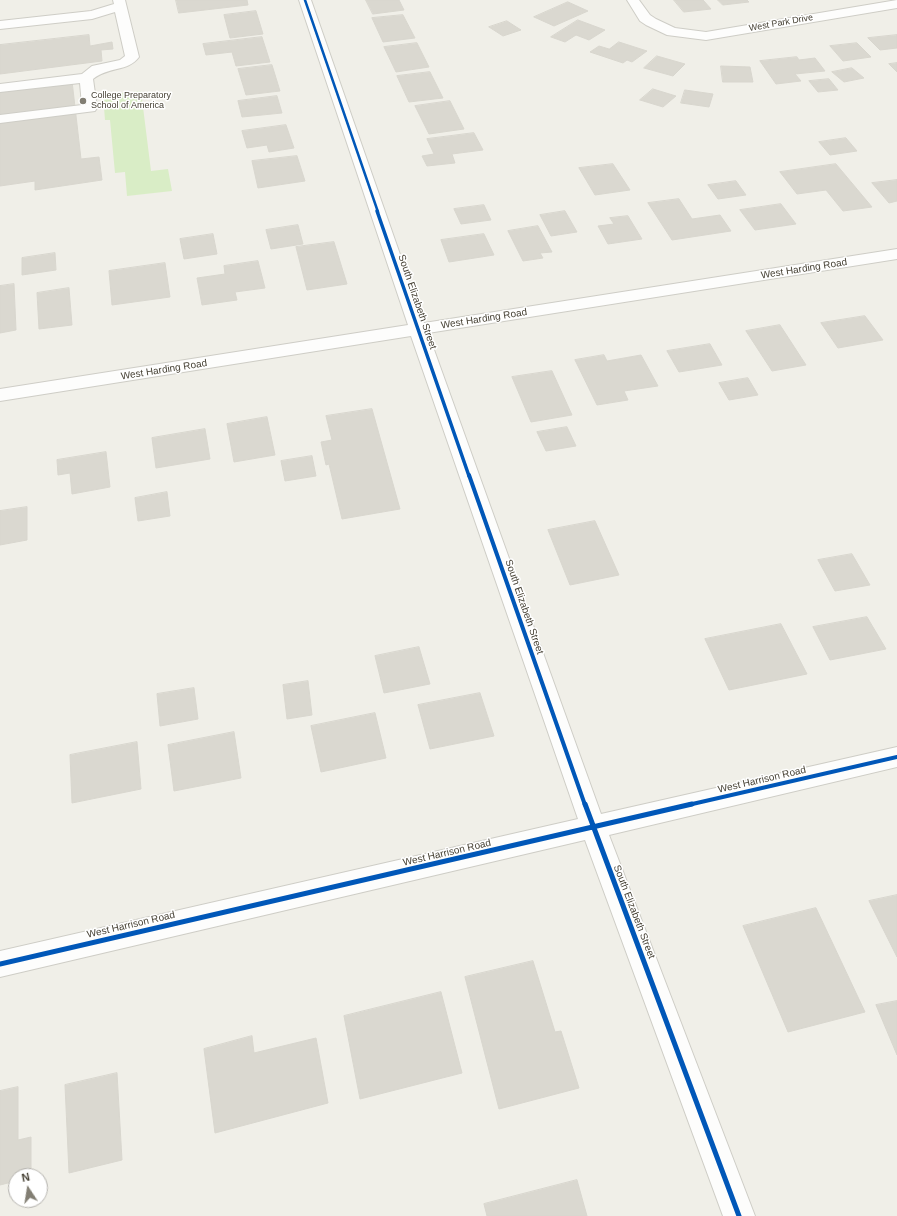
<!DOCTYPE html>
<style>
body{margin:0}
#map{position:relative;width:897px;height:1216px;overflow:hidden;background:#f0efe8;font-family:Arial,sans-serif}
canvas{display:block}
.north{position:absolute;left:8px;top:1168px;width:40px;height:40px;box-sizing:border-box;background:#fff;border:1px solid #b5b3ae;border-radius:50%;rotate:348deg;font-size:11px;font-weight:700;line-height:16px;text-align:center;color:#464134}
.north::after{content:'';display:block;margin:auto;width:14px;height:18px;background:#827e73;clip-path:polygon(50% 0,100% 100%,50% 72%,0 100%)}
</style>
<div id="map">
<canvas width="897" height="1216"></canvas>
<div class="north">N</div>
</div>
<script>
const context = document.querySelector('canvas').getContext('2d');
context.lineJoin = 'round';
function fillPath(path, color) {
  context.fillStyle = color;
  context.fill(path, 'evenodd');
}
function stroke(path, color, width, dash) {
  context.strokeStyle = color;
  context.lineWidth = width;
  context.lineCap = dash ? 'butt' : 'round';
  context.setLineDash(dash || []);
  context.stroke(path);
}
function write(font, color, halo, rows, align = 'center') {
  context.font = font + ' Arial,sans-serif';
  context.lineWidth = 3;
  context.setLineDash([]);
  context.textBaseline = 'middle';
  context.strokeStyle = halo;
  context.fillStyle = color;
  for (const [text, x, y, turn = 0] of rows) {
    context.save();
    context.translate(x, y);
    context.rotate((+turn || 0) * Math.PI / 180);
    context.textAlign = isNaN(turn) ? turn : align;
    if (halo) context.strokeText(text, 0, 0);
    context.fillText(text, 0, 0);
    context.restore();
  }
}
fillPath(new Path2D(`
 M141,91L151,171L168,169L172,191L127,196L125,172L115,173L110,120H105L103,95Z`), '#d9edc6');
const building = new Path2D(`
 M176,0H247L248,5L179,13Z
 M366,0H399L404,10L373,14Z
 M674,0H703L711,9L684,12Z
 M718,0H747L749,2L723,5Z
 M568,2L588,11L554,26L534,17Z
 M256,11L263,34L230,38L224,15Z
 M403,15L415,38L383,42L372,18Z
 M578,20L605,30L589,40L576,35L565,42L551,37Z
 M507,21L521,30L503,36L489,27Z
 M89,35L90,46L112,42L113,49L101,50L102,61L0,74V45Z
 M897,35V48L880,50L868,38Z
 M262,37L270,62L236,66L232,52L206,55L203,44Z
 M619,42L647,51L632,62L627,60L623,63L590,52L599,46L609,49Z
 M417,43L429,67L396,72L384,47Z
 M857,43L871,57L843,61L830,46Z
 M657,56L685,64L673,76L644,68Z
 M797,57L799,60L815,58L825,71L795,74L801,81L776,84L760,61Z
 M897,63V72L889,64Z
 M272,65L280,91L246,95L238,69Z
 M721,66L750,67L753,82H723Z
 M852,68L864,78L844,82L832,72Z
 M430,72L443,98L409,102L397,76Z
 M829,79L838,90L818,92L809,81Z
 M72,81L81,159L99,157L102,180L35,190V181L0,186V90Z
 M653,89L676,96L663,107L640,100Z
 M685,90L713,94L709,107L681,103Z
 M277,96L282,113L242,117L238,101Z
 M450,101L464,129L429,134L415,106Z
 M286,125L294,148L269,152L267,145L247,148L242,131Z
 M474,133L483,150L452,154L455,163L427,166L422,156L434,154L427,139Z
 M846,138L857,151L830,155L819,142Z
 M297,156L305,181L258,188L252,161Z
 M613,164L630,190L595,195L579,168Z
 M836,164L872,207L843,211L826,190L797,194L780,172Z
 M897,180V201L889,203L872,183Z
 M736,181L746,195L718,199L708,185Z
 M679,199L692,219L720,215L731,231L672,240L648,203Z
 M781,204L796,224L755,230L740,210Z
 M484,205L491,220L461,224L454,209Z
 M565,211L577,232L551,236L540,215Z
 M628,216L642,239L608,244L598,226L614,224L610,218Z
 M298,225L303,244L271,249L266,230Z
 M538,226L552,252L540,253L543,258L523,261L508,231Z
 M213,234L217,254L184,259L180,239Z
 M484,234L494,255L449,262L441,240Z
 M334,242L347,284L307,290L296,247Z
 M55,253L56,270L22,275V258Z
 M258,261L265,288L235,292L237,300L202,305L197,278L225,274L224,266Z
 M165,263L170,297L112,305L109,271Z
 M14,284L16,330L0,333V286Z
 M69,288L72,325L39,329L37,293Z
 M865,316L883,340L838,348L821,323Z
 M780,325L806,365L772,371L746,331Z
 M710,344L722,365L679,372L667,351Z
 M604,355L607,361L641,355L658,386L624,391L628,400L597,405L575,360Z
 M552,371L572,415L531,422L512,377Z
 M748,378L758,395L729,400L719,383Z
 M372,409L400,509L342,519L329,464L326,465L321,442L332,440L326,416Z
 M267,417L275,455L234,462L227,424Z
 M567,427L576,446L546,451L537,432Z
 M205,429L210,459L156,468L152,438Z
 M106,452L110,487L72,494L70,473L58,475L57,460Z
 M312,456L316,476L285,481L281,461Z
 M167,492L170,516L138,521L135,498Z
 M27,507V540L0,545V511Z
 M595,521L619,575L570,585L548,530Z
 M852,554L870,585L835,591L818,560Z
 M867,617L886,649L830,660L813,627Z
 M781,624L807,674L729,690L705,639Z
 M419,647L430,684L384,693L375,656Z
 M308,681L312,715L287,719L283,685Z
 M194,688L198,719L160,726L157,694Z
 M480,693L494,736L430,749L418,705Z
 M375,713L386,758L321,772L311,726Z
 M234,732L241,778L174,791L168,745Z
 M137,742L141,789L72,803L70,755Z
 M897,895V957L869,901Z
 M816,908L865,1012L788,1032L743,926Z
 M533,961L555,1032L561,1031L579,1088L499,1109L465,977Z
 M441,992L462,1073L360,1099L344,1016Z
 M897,1001V1055L876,1005Z
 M252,1036L254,1053L316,1038L328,1103L215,1133L204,1049Z
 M117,1073L122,1160L69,1173L65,1085Z
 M18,1087V1140L31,1137V1176H16V1181L0,1185V1091Z
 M577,1180L587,1216H487L484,1204Z`);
fillPath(building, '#dad8d0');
stroke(building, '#d8d6ce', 1);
const minor = new Path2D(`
 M113,0H125L139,57C128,72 109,66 93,79L97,108L95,111L0,123V115L82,105L80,83L0,92V84L82,74L92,66L120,60L125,56L115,12L92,19L0,29V21L91,11L114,4Z
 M299,0H311L424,323L897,249V259L428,333L601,814L897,747V767L609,835L755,1216H723L585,840L0,977V951L578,819L411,336L0,401V389L408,325Z
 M627,0H639L650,15L656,19L675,28L706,32L897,0V8L706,40L667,35L646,25L640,21Z`);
stroke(minor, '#cecdc6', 2);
fillPath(minor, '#fdfdfc');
stroke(new Path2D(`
 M305,0L378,212`), '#0057b8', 2.5);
stroke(new Path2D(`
 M377,211L469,476`), '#0057b8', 3.5);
stroke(new Path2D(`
 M469,475L585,805
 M688,805L897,757`), '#0057b8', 4);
stroke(new Path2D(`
 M585,804L739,1216
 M0,964L692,804`), '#0057b8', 5);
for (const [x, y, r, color] of [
 [83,101,4,"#827e73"]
]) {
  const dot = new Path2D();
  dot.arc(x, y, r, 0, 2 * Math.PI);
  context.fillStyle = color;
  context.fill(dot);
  stroke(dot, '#fff', 1.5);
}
write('9px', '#464134', '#fff', [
 ["West Park Drive",781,23,-10]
]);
write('9px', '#464134', '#fff', [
 ["College Preparatory",91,96],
 ["School of America",91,106]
], 'left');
write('10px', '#464134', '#fff', [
 ["West Harding Road",804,269,-9],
 ["South Elizabeth Street",417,302,71],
 ["West Harding Road",484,319,-9],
 ["West Harding Road",164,370,-9],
 ["South Elizabeth Street",524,607,71],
 ["West Harrison Road",762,780,-13],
 ["West Harrison Road",447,853,-13],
 ["South Elizabeth Street",634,912,69],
 ["West Harrison Road",131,925,-13]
]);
</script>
